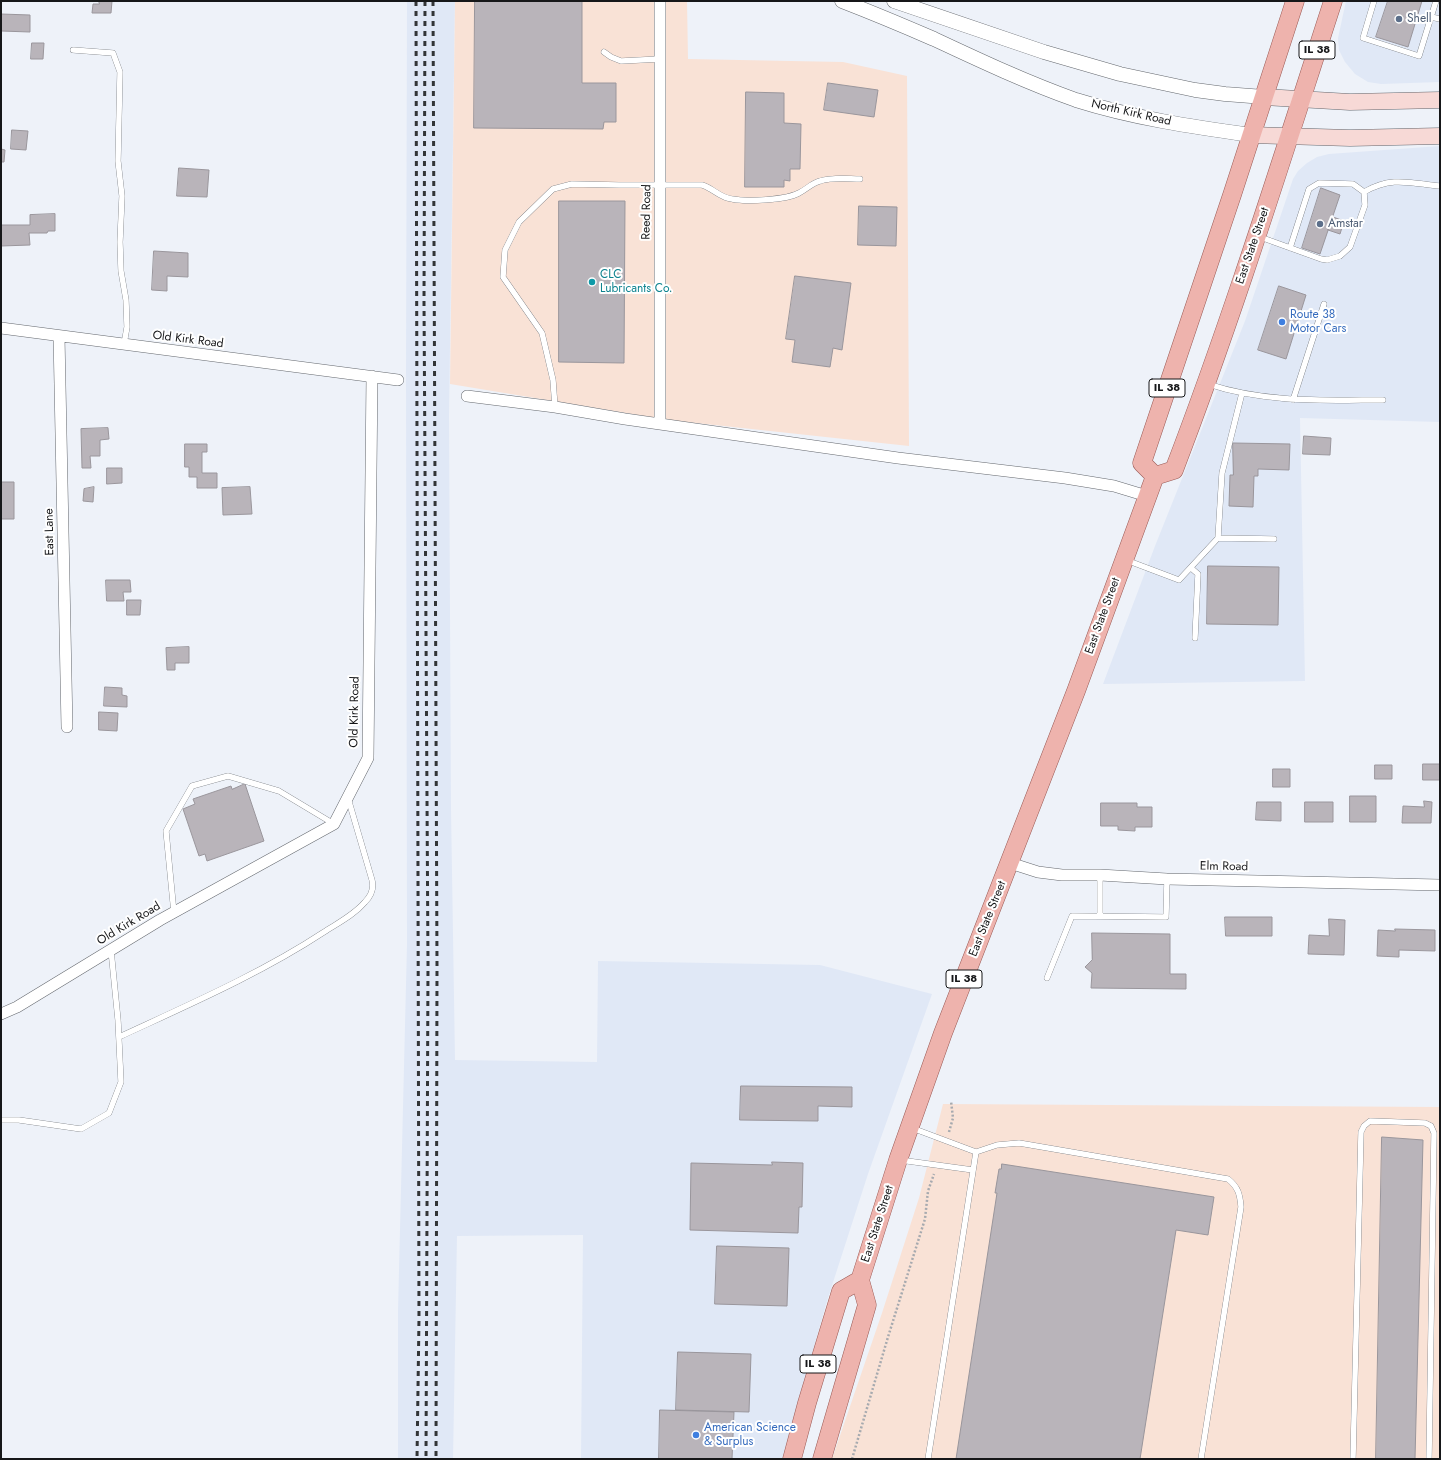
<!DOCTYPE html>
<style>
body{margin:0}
#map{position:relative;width:1441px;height:1460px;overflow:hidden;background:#eef2f9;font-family:Jost,sans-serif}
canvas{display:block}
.frame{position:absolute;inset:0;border:2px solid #161719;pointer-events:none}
</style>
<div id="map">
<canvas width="1441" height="1460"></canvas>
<div class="frame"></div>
</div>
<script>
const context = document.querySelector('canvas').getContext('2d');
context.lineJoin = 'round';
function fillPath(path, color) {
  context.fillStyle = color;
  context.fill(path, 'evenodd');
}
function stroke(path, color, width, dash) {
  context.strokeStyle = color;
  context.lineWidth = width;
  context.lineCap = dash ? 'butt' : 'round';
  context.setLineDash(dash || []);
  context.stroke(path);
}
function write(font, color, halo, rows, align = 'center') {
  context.font = font + ' Jost,sans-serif';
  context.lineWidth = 4;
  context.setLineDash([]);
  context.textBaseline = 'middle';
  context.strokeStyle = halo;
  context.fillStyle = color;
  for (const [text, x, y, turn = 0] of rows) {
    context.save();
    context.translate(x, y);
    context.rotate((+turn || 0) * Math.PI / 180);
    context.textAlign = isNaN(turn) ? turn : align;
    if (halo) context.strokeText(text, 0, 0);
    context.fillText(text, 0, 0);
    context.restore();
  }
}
fillPath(new Path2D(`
 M407,1H455L449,415L451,809L455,1060L597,1062L598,961L820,965L932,994L868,1174L827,1301L782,1459H581L583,1235L457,1236L453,1459H398V1311L407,944L406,375Z
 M1346,1H1440V82L1381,84L1368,82L1355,74L1345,62L1339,50L1338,38Z
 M1440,146V422L1300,418L1305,681L1103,684L1155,546L1245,321L1293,179L1298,171L1307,163L1317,157L1329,154Z`), '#e0e8f6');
fillPath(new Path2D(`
 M455,1H687L688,59L843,62L907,76L909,446L668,420L450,384Z
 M943,1104L1440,1107V1459H832L882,1313L919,1198Z`), '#f9e2d6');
const building = new Path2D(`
 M99,1H112L111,13H92L93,4H99Z
 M475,1H582V83H616V122H604L603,129L474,128Z
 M1388,1H1422L1408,47L1376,37Z
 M1,14L30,15V32L1,31Z
 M32,43H44L43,59H31Z
 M828,83L878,90L874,117L824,110Z
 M746,92L784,93V123L801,124L800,169H790V181L784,180V187H745Z
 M12,130L28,131L26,150L11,149Z
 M1,149L5,150L4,162H1Z
 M179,168L209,170L207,197L177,196Z
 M1321,188L1340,195L1320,254L1302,248Z
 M559,201H625L624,363L559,362Z
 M859,206L897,207L896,246L858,245Z
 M55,214V231H48L47,233H29L30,245L1,246V225H30V215Z
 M1333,217L1344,221L1340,234L1328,230Z
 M154,251L188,253V277L167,276V291L152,290Z
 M795,276L851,283L842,350L833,348L830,367L792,362L795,340L786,339Z
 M1279,286L1306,295L1286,359L1258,350Z
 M108,428L109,439L100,440V456H90L91,468H82L81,429Z
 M1304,436L1331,438L1330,455L1303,454Z
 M1233,443L1290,444L1289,470L1258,469V476H1254L1253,507L1229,506L1230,475H1233Z
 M185,444H207V452H202V473H217V488H197V477H189V467H185Z
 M107,468H122V483L107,484Z
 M1,482H14V519H1Z
 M94,487L93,502L83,501L84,489Z
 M250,487L252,514L223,515L222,488Z
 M1208,566L1279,567L1278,625L1207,624Z
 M106,580H130L131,592H123L124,601H107Z
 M127,600H141L140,615H127Z
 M189,647V663H175V670H167L166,648Z
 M105,687L122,688V695L127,696V707L104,706Z
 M99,712L118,713L117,731L99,730Z
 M1423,764H1440V780H1423Z
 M1375,765H1392V779H1375Z
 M1273,769H1290V787H1273Z
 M245,784L264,841L207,861L205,854L199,856L183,809L195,804L193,799L231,786L232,789Z
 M1350,796H1376V822H1350Z
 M1424,801L1432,802L1431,823H1402L1403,806L1424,807Z
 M1257,802H1281V821L1256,820Z
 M1305,802H1333V822H1305Z
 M1101,803H1137V807H1152V827H1135V831L1118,830V826H1101Z
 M1225,917H1272V936H1226Z
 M1329,919L1345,920L1344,955L1308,954L1309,935L1329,936Z
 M1395,929L1435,930V951L1399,950V957L1377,956L1378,930L1395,931Z
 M1092,933L1170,934V974H1186V989L1091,988L1092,973L1085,967L1092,960Z
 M741,1086L852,1087V1107L818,1106V1121L740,1120Z
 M1382,1137L1423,1140L1415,1459H1376Z
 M772,1162L803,1163L802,1207H799L798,1233L690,1230L691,1163L772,1165Z
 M1002,1164L1214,1197L1208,1235L1176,1230L1140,1459H956L997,1193H995L999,1169H1001Z
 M717,1246L789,1248L787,1306L715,1304Z
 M678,1352L751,1354L749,1412L676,1410Z
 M660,1410L734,1412L732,1459H659Z`);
fillPath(building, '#b9b4ba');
stroke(building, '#9a969c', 1);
const service = new Path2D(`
 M1374,1L1363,38L1419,56L1436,1
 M1431,17L1440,19
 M73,50L113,53L120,72L118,161L122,196L120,242L121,271L126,300L127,327L124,344
 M604,52L611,57L621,61L660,59
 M1260,237L1321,259L1327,260L1340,256L1350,247L1365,205L1364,192
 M1290,248L1309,189L1319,183L1353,184L1364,192C1392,176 1409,183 1440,186
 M1208,384C1265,403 1324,400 1383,400
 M1293,400L1324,304
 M555,407L553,380L542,333L503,277L505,250L519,222L553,189L572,184L619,185H702C713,188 720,198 732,199C747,202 786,200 799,193C807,189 812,183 820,181C833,177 848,179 860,179
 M1218,538L1222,473L1242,393
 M1126,560L1179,580L1218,538L1274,539
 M1191,568L1198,574L1195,638
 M174,913L166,831L192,786L228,776L279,791L334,824
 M1100,916V875
 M1047,978L1072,916L1166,917L1167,879
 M119,1037C188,1005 260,974 324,932C338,923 354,915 365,902C371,896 374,888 372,880L348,798
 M1,1120H19L81,1129L109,1113L121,1082L118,1020L111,950
 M912,1128L976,1152L997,1145L1019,1143L1228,1179C1238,1187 1240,1194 1241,1207L1201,1459
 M900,1160L973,1170
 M928,1459L976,1152
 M1353,1459L1361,1132L1364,1126L1370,1121L1425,1123L1431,1126L1434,1133L1429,1459`);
const minor = new Path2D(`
 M1,328L398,380
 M59,336L67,727
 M467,396L555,407L625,419L898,458L1065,478L1114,486L1147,496
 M660,423V1
 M1010,863L1038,872L1062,875H1100L1167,879L1440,885
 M1,1014L17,1007L160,920L334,824L368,758L372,376`);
const tertiary = new Path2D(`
 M842,1C873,13 904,26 934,39C981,61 1028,83 1076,100C1133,118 1193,127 1251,135
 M894,1L1044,52L1120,74L1195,90L1225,94L1264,97`);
const secondary = new Path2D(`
 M1264,97L1350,102L1440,100
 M1251,135L1350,138L1440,136`);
const primary = new Path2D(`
 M1155,476L1174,470C1233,316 1282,158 1333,1
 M1155,476L1142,463L1232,195L1295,1
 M792,1459L807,1403L841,1291L860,1280
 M822,1459L867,1305L860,1280L898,1160L943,1033L1076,691L1155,476`);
stroke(service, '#64686e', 6);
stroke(minor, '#64686e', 12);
stroke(tertiary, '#64686e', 15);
stroke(secondary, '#64686e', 17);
stroke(primary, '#9b5b56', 19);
stroke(new Path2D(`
 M949,1132L953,1118L951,1101
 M852,1459L888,1337L925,1219L928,1191L934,1174`), '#a7aaaf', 2.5, [2, 2]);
stroke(service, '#fff', 5.5);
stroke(minor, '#fff', 11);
stroke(tertiary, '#fff', 14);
stroke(secondary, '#f7d9d6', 16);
stroke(primary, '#eeb3ad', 18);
stroke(new Path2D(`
 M416,1L419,1318L417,1459
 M425,1L424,301L428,964L426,1459
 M433,1L437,966L436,1459`), '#333537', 3, [5, 5]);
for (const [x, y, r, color] of [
 [1399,19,4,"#5c6f8a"],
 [1320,224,4,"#5c6f8a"],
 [592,282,4,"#0f9aa8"],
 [1282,322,4,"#3f7fe0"],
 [696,1435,4,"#3f7fe0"]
]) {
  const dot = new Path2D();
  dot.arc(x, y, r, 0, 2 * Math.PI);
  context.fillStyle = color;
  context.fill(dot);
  stroke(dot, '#fff', 1.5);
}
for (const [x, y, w] of [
 [1317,50,36],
 [1167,388,36],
 [964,979,36],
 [818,1364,36]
]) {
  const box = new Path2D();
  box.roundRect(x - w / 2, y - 9, w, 18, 3);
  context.fillStyle = '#fff';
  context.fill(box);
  stroke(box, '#161719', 1);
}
write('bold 11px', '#161719', null, [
 ["IL 38",1317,50],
 ["IL 38",1167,388],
 ["IL 38",964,979],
 ["IL 38",818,1364]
]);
write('12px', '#4e5e75', '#fff', [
 ["Shell",1407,19],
 ["Amstar",1328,224]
], 'left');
write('12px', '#161719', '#fff', [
 ["North Kirk Road",1131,113,13],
 ["Reed Road",647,212,-89],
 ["East State Street",1253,246,-71],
 ["Old Kirk Road",188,340,7],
 ["East Lane",50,532,-91],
 ["East State Street",1103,616,-70],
 ["Old Kirk Road",355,712,-89],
 ["Elm Road",1224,867,1],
 ["East State Street",988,919,-68],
 ["Old Kirk Road",129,924,-31],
 ["East State Street",878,1224,-72]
]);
write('12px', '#0d838f', '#fff', [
 ["CLC",600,275],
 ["Lubricants Co.",600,289]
], 'left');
write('12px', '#366cbe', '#fff', [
 ["Route 38",1290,315],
 ["Motor Cars",1290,329],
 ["American Science",704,1428],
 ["& Surplus",704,1442]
], 'left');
</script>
